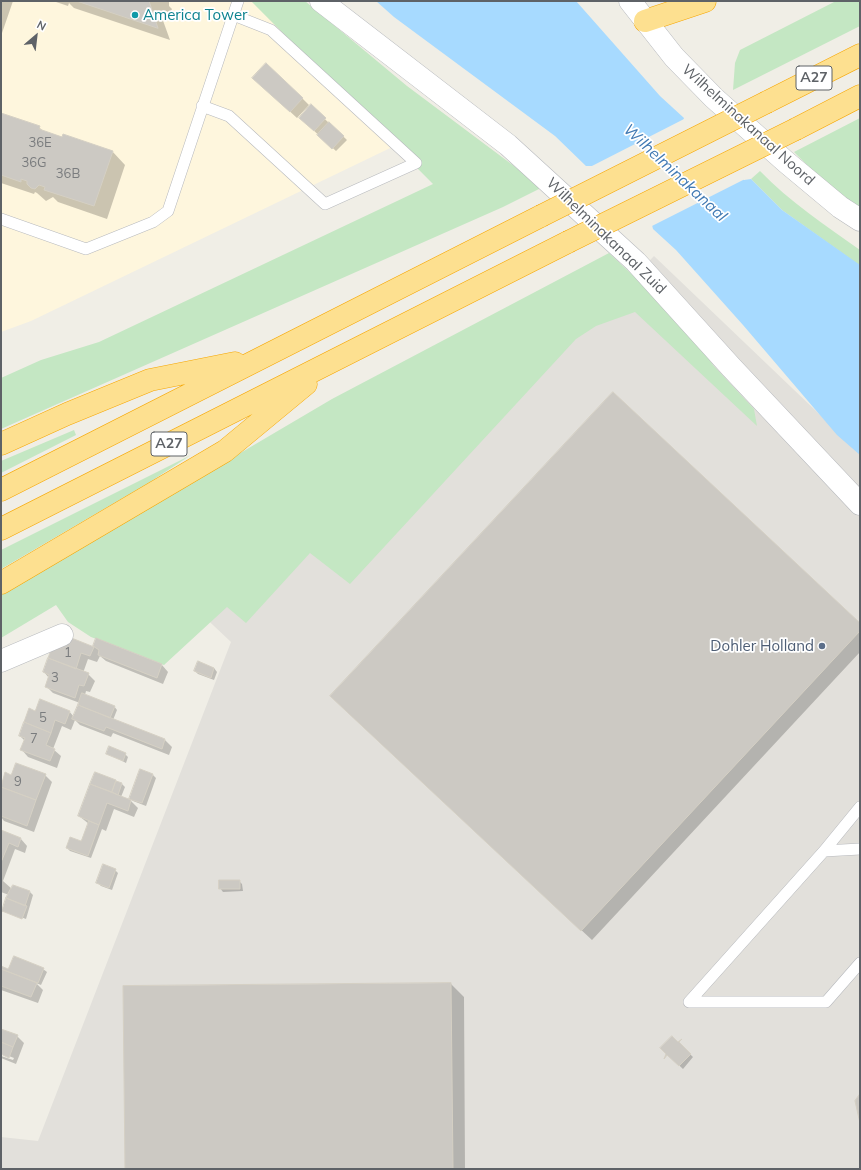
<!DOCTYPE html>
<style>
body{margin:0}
#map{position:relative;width:861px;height:1170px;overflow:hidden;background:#f0eee6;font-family:Mulish,sans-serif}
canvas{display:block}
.frame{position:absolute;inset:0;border:2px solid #5e6267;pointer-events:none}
.north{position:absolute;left:16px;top:16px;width:40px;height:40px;-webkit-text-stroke:3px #fff;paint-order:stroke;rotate:28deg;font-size:11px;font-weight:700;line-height:16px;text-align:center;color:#5e6267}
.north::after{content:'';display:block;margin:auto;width:14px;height:18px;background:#5e6267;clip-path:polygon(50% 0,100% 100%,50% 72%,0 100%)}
</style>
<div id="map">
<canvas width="861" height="1170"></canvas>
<div class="frame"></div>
<div class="north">N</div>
</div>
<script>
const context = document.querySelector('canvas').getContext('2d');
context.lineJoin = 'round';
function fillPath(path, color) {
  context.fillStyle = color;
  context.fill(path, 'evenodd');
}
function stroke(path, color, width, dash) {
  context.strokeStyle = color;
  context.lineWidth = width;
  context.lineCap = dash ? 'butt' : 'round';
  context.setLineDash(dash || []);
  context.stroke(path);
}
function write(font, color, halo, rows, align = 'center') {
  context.font = font + ' Mulish,sans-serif';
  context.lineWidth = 3.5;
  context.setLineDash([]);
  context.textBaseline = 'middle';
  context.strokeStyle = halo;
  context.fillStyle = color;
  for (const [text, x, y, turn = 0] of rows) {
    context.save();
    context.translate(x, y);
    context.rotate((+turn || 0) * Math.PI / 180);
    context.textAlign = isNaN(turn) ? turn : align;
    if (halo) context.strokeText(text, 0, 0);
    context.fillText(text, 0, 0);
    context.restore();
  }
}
fillPath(new Path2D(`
 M1,1H256L411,138L31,321L1,332Z`), '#fef6dd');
fillPath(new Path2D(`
 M654,256L860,453V1169H1V1137L38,1141L231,642L162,577L613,299Z`), '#e2e0db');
fillPath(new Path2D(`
 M251,1H305L407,86L526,175L541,188L503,207L1,429V378L41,360L99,342L433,184Z
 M836,1H860V26L733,90L735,63L740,50Z
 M860,118V212L817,175L794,152Z
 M760,171C790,202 825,225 860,250V266L782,210L751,179Z
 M609,253L681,320L713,365L754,409L757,426L635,312L596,326L576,339L350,584L310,553L246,623L227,607L164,665L91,637L68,622L56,605L1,638V594L332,399Z
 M74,430L76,435L1,473V461Z
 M191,455L150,482L1,569V550Z`), '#c4e7c3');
fillPath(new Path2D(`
 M376,1H576L660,96L684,118L683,121L744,180L751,179L782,210L860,265V455L837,435L743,325L676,250L653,229L652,225L592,166H586L555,136L394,17Z`), '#a7daff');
fillPath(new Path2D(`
 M686,118V120L745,178L749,177L650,227L591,168H588Z`), '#f0eee6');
fillPath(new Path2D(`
 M1,1H13L1,36Z
 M53,1H169V6L172,9L170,13L166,11L161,15L170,40L74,8L69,3L68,6Z
 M260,84L302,98L309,105L297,118Z
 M311,106L347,140L336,151L300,118Z
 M1,114L39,127L44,132L112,151L125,165L107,219L58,202L53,197L46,201L37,193L35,192L34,194L1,183Z
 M860,624V652L592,940L341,706Z
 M96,640L162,665L168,672L163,684L106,661L100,656L97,662L88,659L83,673L88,674L95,681L90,692L86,691L85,695L114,706L117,710L113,720L165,740L172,747L169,755L113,733L111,737L80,725L75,720L71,730L62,726L53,749L61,756L57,768L28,757L22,750L25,741L20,736L36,712L69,711L74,717L80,703L53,693L46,686L49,678L44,672L54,646L93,647Z
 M198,662L214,668L217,672L214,680L198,674L195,671Z
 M107,753L125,754L128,757L126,763Z
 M140,770L153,775L156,778L146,806L133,801L130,798Z
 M95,773L122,784L125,787L121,797L131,801L138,808L134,817L114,809L106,831L102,829L91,858L70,851L67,848L82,842L89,824L79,816Z
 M5,774L12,776L45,775L52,782L34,832L4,821L1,817V785Z
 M1,832L21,839L27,846L25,853L15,849L3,881L12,889L30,892L33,895L26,919L3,910L1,915V907L3,909L9,895L1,892Z
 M115,870L118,873L112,890L101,886L98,883Z
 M239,881L242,884L243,891L223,892L220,888Z
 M1,967L9,970L43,969L47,972L41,985L36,983L43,990L38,1003L1,990Z
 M451,984L464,997L465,1169H126Z
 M1,1030L17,1036L24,1043L16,1064L1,1058V1056L13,1060L14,1058L1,1053Z
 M672,1037L693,1057L683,1069L661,1048Z`), '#0003');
const building = new Path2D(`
 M77,1H149L158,28Z
 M266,63L303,98L290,112L252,78Z
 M311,104L326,118L314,131L299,118Z
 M1,113L40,126L39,129L62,137L63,134L113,151L94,206L44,190L45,187L39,185L35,189L31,188L27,184V181L21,179V182L1,175Z
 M329,122L344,136L332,149L317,135Z
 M613,392L860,623V631L581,931L330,696Z
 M64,635L94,647L90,656L81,653L76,669L48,658L53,645Z
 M96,638L162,664L157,678L98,655L99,650L93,646Z
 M48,658L89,673L84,686L79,685L75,698L45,687L49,675L43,672Z
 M198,661L214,668L211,678L194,671Z
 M82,693L115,706L110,718L78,705Z
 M40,699L70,711L65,724L55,720L51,733L24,722L29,708L35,711Z
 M78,705L165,739L162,749L106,727L104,731L72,719Z
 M24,722L51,733L46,745L55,749L50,761L20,750L25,738L19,736Z
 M109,746L126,753L123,761L106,754Z
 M16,763L46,774L36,800L1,787L5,772L11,775Z
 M140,769L153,774L142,803L129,799Z
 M95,772L116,780L112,792L90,784Z
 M116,781L122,783L118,795L112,792Z
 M90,784L131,800L128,811L107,803L99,825L78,816Z
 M1,787L36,800L27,826L1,816Z
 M89,821L99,825L88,856L66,848L70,837L81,841Z
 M1,830L21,838L18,847L9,843L2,860Z
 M103,864L116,869L109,888L96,883Z
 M219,880H240V889H219Z
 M13,885L30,891L25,906L6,898Z
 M6,898L27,906L22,919L2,911Z
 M14,956L44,968L38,983L1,969V966L8,969Z
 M1,969L37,983L31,997L1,986Z
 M451,983L453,1169H125L123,986Z
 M1,1029L18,1035L13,1047L1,1042Z
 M672,1036L678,1042L682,1039L679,1042L691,1054L679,1066L667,1055L664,1059L666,1054L660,1048Z
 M1,1042L13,1047L9,1058L1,1054Z
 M860,1094V1123L855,1101Z`);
fillPath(building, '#ccc9c3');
stroke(building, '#d5d0c4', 1);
const service = new Path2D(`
 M202,106L229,116L325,204L416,163L271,30L233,15
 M1,219L86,249L153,222L168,211L238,1
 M860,807L824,851L689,1002H826L860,963
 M824,851L860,849`);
const minor = new Path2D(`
 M321,1L508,145L636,262L731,367L860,504
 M1,661L62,635`);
const tertiary = new Path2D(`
 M630,1L674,57L714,98L786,162L840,207L860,220`);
const motorway = new Path2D(`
 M645,21L705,1
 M767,102L860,55
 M796,129L860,96
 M1,444L67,414L150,380L235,363
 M1,490L541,216
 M1,529L568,242
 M1,583L225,451L306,384`);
stroke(service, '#b7b9bd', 12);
stroke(minor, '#b7b9bd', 23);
stroke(tertiary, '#b7b9bd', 23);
stroke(motorway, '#f6a600', 23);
stroke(service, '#fff', 11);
stroke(minor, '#fff', 22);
stroke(tertiary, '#fff', 22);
stroke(motorway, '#fde090', 22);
const motorwayBridge = new Path2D(`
 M541,216L767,102
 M568,242L796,129`);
stroke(motorwayBridge, '#f6a600', 23, []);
stroke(motorwayBridge, '#fde090', 22);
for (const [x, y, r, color] of [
 [135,15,4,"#0f9aa8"],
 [822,646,4,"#5c6f8a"]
]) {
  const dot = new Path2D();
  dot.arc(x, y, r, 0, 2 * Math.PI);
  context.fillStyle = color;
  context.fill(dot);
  stroke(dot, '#fff', 1.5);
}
write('13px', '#7a7c7e', null, [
 ["36E",40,143],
 ["36G",34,163],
 ["36B",68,174],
 ["1",68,653],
 ["3",55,678],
 ["5",43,718],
 ["7",34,739],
 ["9",18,782]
]);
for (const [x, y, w] of [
 [814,78,36],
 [169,444,36]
]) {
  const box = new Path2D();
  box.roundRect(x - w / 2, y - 12, w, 24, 3);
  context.fillStyle = '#fff';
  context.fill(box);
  stroke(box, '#5e6267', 1);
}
write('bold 14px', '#5e6267', null, [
 ["A27",814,78],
 ["A27",169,444]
]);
write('15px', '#0d838f', '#fff', [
 ["America Tower",143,15]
], 'left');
write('15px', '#5e6267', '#fff', [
 ["Wilhelminakanaal Noord",748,125,42],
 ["Wilhelminakanaal Zuid",606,236,44]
]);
write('15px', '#4e5e75', '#fff', [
 ["Dohler Holland",814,646]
], 'right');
write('italic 16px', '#427ab3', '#fff', [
 ["Wilhelminakanaal",675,173,43]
]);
</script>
